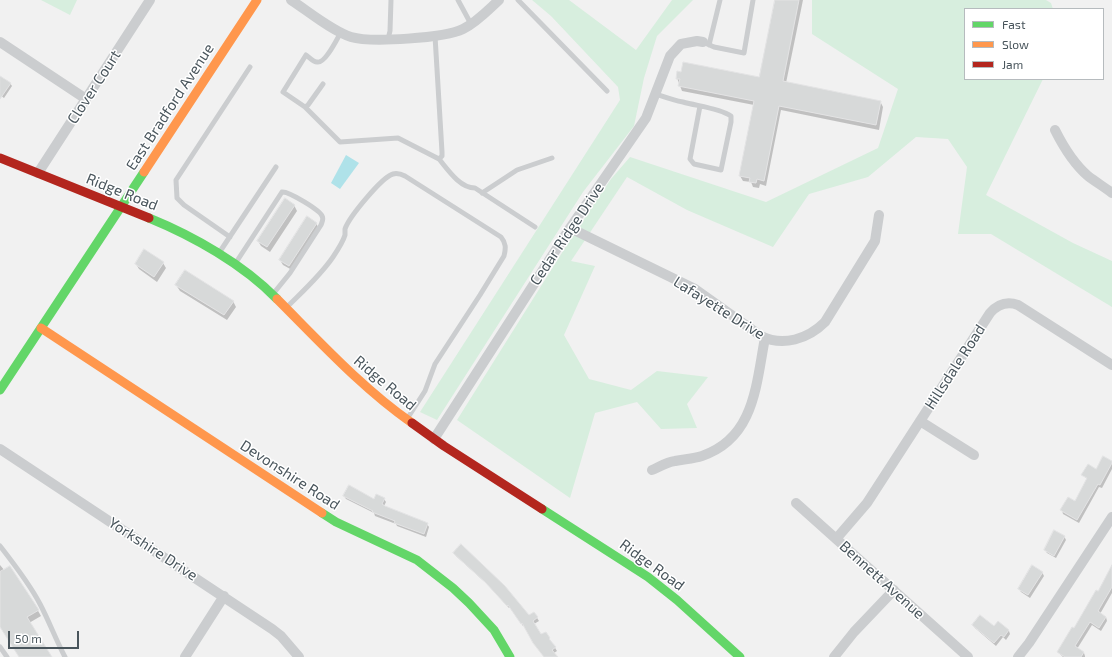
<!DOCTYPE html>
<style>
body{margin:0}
#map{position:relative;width:1112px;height:657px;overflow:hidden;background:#f1f1f1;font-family:"Exo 2",sans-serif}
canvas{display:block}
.legend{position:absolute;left:964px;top:8px;width:140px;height:72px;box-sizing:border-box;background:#fff;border:1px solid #b6bbbe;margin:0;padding:5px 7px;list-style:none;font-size:12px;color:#49555c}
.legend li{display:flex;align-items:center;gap:8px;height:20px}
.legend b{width:20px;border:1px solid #b6bbbe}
.scale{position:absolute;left:8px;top:631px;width:71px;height:18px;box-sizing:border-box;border:2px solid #49555c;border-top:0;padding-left:5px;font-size:12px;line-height:14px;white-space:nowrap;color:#49555c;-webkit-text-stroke:3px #fff;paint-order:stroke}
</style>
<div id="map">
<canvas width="1112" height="657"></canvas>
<ul class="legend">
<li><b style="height:5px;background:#63d668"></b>Fast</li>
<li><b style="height:5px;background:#ff974d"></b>Slow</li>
<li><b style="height:5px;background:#b3261e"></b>Jam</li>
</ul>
<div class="scale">50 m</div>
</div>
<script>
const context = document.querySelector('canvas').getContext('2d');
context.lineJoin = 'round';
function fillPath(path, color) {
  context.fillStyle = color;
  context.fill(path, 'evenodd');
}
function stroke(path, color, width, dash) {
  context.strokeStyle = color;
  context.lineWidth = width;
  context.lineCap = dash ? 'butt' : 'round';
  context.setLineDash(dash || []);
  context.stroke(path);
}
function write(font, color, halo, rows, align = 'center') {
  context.font = font + ' "Exo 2",sans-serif';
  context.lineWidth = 3;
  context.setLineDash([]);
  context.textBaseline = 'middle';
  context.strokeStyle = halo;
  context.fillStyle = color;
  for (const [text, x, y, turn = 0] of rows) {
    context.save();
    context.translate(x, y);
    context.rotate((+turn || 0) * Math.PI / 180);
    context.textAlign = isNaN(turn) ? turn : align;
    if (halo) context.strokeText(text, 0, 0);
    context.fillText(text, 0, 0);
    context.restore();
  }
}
fillPath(new Path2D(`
 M41,0H77L70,15Z
 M532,0H569L636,50L672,0H693L657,36L644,78L634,126L583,192L437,420L420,412L620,100L618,87L551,16Z
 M812,0H1046L1051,3L1053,9H965V79H1043L986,195L1073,243L1112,261V307L991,234H958L967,167L948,139L916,137L868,177L809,194L773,247L687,210L627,177L571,261L595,266L564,335L589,379L631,390L657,371L708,377L687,404L697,428L661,429L637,402L595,413L570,498L457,420L570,240L611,179L630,157L766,202L878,148L898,89L812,34Z`), '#d7eede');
fillPath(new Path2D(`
 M346,155L359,163L340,189L331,183Z`), '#afe2e9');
fillPath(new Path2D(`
 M776,0H803L786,83L880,101L883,107L879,130L781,110L766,186L760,184L759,188L753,187L751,182L743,181L740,176L754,105L682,91L677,78H760Z
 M0,77L10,83L12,86L4,98L0,95Z
 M294,205L297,211L270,252L261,246L258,241Z
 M316,223L319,229L292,270L283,265L280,260Z
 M163,263L166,268L157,282L139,269L136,264Z
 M176,285L233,301L236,307L227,320L180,291Z
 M1112,462V469L1102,488L1099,487L1079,523L1063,514L1062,510L1075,502L1088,480L1083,475L1096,470Z
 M344,496L374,500L384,499L386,502L384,506L427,524L429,527L426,537L397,526L396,524L375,516L374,513L346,499Z
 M1064,536L1066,540L1056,558L1047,553L1045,550Z
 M454,553L529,616L534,613L539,621L534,624L541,636L546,633L557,651L554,653L556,657H544L524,625L523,626L510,608H509L488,585L456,556Z
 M0,565L37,609L41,616L29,623L51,657H20L0,625Z
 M1112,567V593L1100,614L1106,617L1107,621L1101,631L1092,625L1077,649L1084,653L1085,656V657H1063L1058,652L1098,593Z
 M1042,572L1044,576L1030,598L1021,592L1019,589Z
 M998,622L1009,631L1010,634L1006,640L1003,637L996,646L975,628L973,625L994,628Z`), '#0003');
const building = new Path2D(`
 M775,0H799L783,81L881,101L876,125L779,106L764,181L757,179L756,183L749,182L750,178L739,176L754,101L678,86L680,79H676L677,71L681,72L683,62L759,77Z
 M0,76L11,83L0,99Z
 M285,198L295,205L267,247L257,241Z
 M307,216L317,223L289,266L279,260Z
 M144,249L164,262L154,277L135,264Z
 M185,270L234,301L224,315L175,285Z
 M1103,456L1112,461V463L1100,485L1098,484L1077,520L1060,510L1068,497L1075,501L1087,478L1081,475L1088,464L1096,469Z
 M349,485L374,499L376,494L385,498L382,504L385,506L428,523L424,534L394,523L395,521L372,512L373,511L343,496Z
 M1054,530L1065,536L1054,556L1044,550Z
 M461,544L505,586L529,615L534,612L538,617L533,621L541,634L546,632L550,638L549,639L556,647L552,650L558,657H544L533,643L522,623L521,624L508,605L507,606L485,582L453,553Z
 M1032,565L1043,572L1028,595L1018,589Z
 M1112,565V587L1098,611L1106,617L1099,628L1090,622L1075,646L1084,652L1081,657H1065L1057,652L1072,627L1074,628L1096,590L1098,591Z
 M10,566L39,610L27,617L52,657H19L0,627V572Z
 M980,615L994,626L998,621L1009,630L1004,637L1001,635L994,643L972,625Z`);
fillPath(building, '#d7d9d9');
stroke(building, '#e3e3e4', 1);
stroke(new Path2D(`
 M458,0L471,24
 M518,0L607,91
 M388,39L390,31L391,0
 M703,42L714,47L744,53L753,0
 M709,45L720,0
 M323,84L308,105L305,107L283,92L306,55C309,57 313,62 317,62C325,64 337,39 341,32
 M656,94C665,97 673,100 683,102C697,106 719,108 731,116V122L721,170L694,164L690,159L700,106
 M305,107L340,142L398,138L439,159L442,156V152L435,36
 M439,159C448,170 460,188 475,188L535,227
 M482,193L517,170L552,158
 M230,237L184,205L177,198L176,180L250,67
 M219,253L276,167
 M235,264L282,192C288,191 320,210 322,216C324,219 322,222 321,225L290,273L273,294
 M287,307C303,291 320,276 333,257C337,251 343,242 345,235C345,233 345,231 345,229C349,217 382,177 393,174C397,173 401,174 405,176L501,237C506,243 506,248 504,256L480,295L435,364L425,391L407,419
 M0,546C14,564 29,583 40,604C49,621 56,640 65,657
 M0,647L7,657`), '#cbcdcf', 5);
stroke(new Path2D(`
 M291,0C308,11 332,31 351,37C371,43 445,38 463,29C477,22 488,10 499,0
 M0,42L86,99
 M1055,130C1063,146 1074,164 1088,176C1096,182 1104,187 1112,193
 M38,173L150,0
 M570,228L695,289L761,336C783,347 808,339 825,322L875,241L879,215
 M920,421L974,455
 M434,439L570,228L646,118L670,56L681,44L697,41L703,42
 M0,449L272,629L281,636L299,657
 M652,470C659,467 667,462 675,461C684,459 693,459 702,456C755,438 756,384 765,338
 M796,503L968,657
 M836,539L867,503L990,313C998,304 1007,301 1018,305L1112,365
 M185,657L224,596
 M834,657L854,632L894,590
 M1018,657L1029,643L1112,517`), '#cbcdcf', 10);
stroke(new Path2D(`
 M149,218C193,236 243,264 277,299
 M0,390L144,172
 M542,509L648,577L677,600L740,657
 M322,513L336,522L417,560L453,588L469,603L494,630L510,657`), '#63d668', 9);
stroke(new Path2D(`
 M144,172L257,0
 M277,299C320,342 362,388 412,423
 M41,328L322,513`), '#ff974d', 9);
stroke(new Path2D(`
 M0,158L149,218
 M412,423L444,446L542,509`), '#b3261e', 9);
write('15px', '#49555c', '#fff', [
 ["Clover Court",94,87,-57],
 ["East Bradford Avenue",170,107,-57],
 ["Ridge Road",122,192,22],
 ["Cedar Ridge Drive",567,234,-56],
 ["Lafayette Drive",719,308,32],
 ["Hillsdale Road",955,367,-57],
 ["Ridge Road",385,383,40],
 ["Devonshire Road",290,475,33],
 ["Yorkshire Drive",153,549,33],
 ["Ridge Road",652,565,36],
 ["Bennett Avenue",882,580,42]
]);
</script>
